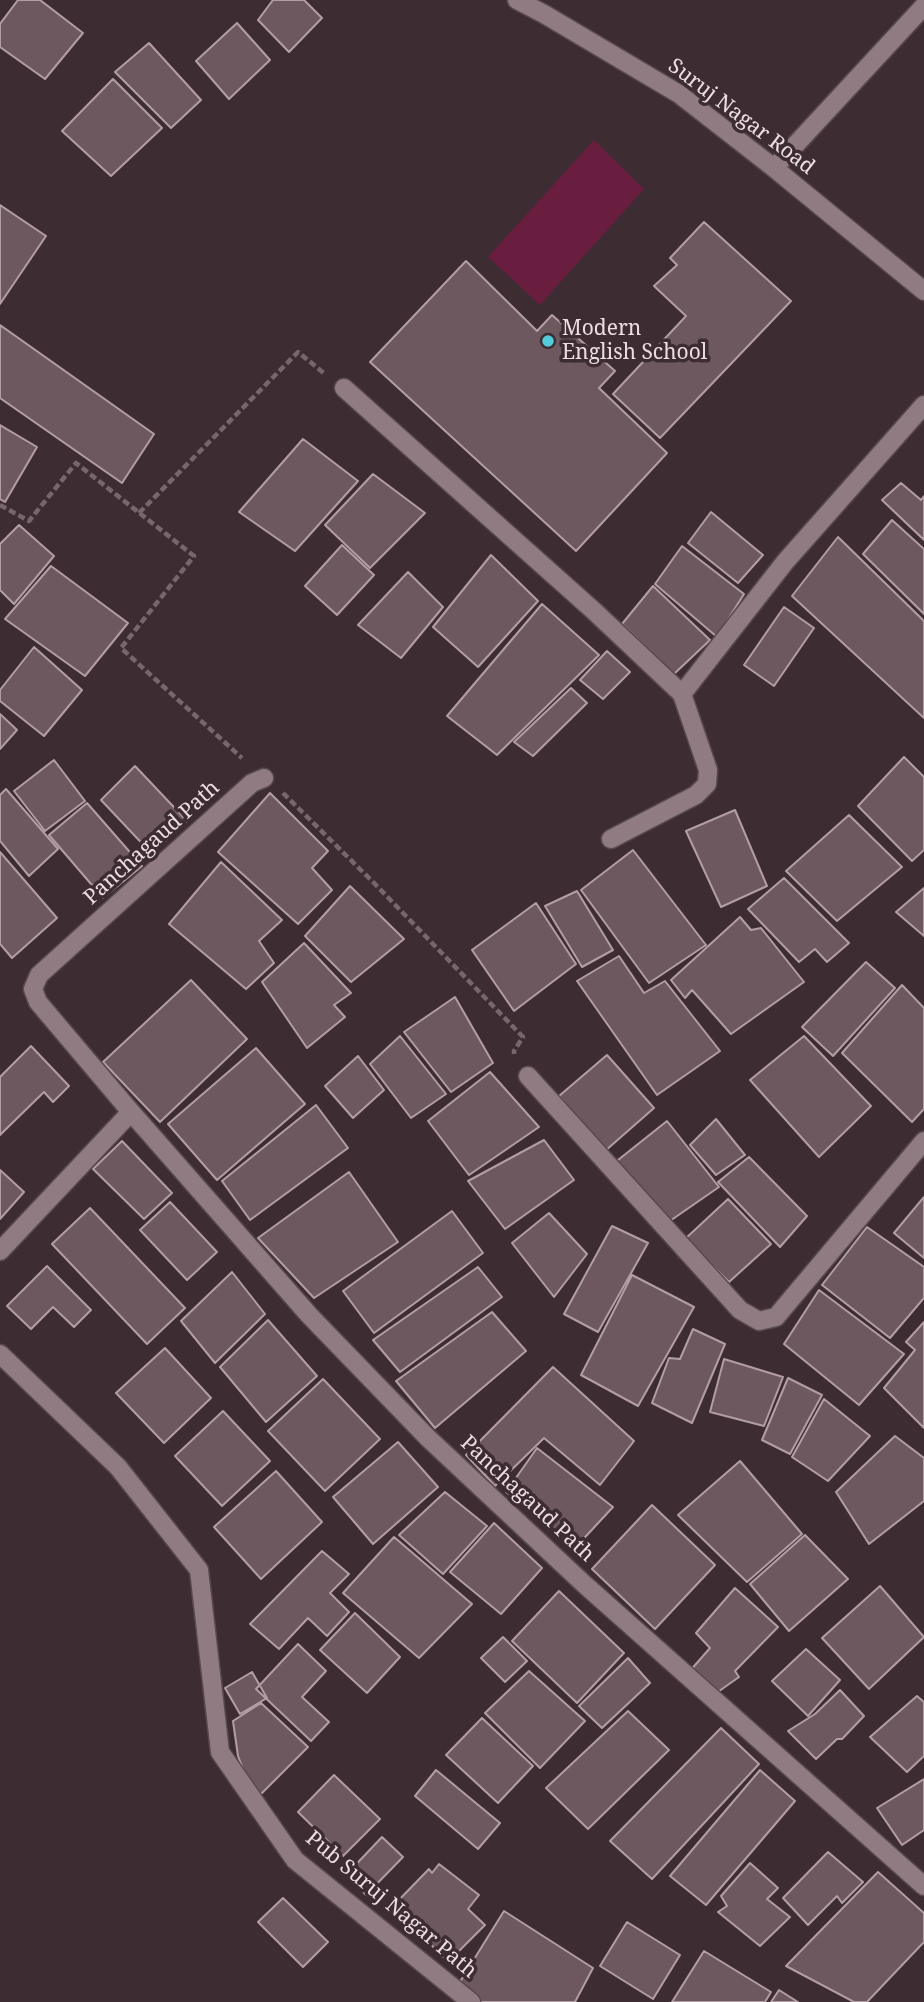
<!DOCTYPE html>
<style>
body{margin:0}
canvas{display:block;background:#3e2c33}
</style>
<canvas width="924" height="2002"></canvas>
<script>
const context = document.querySelector('canvas').getContext('2d');
context.lineJoin = 'round';
function fillPath(path, color) {
  context.fillStyle = color;
  context.fill(path, 'evenodd');
}
function stroke(path, color, width, dash) {
  context.strokeStyle = color;
  context.lineWidth = width;
  context.lineCap = dash ? 'butt' : 'round';
  context.setLineDash(dash || []);
  context.stroke(path);
}
function write(font, color, halo, rows, align = 'center') {
  context.font = font + ' "Noto Serif",serif';
  context.lineWidth = 7;
  context.setLineDash([]);
  context.textBaseline = 'middle';
  context.strokeStyle = halo;
  context.fillStyle = color;
  for (const [text, x, y, turn = 0] of rows) {
    context.save();
    context.translate(x, y);
    context.rotate((+turn || 0) * Math.PI / 180);
    context.textAlign = isNaN(turn) ? turn : align;
    if (halo) context.strokeText(text, 0, 0);
    context.fillText(text, 0, 0);
    context.restore();
  }
}
fillPath(new Path2D(`
 M594,140L644,189L540,305L488,257Z`), '#691d3f');
const building = new Path2D(`
 M18,0H40L83,33L45,79L0,47V24Z
 M273,0H304L322,18L289,52L258,20Z
 M237,23L270,60L229,99L196,61Z
 M149,43L201,100L171,128L115,72Z
 M113,79L162,128L111,176L62,131Z
 M0,205L46,236L0,304Z
 M704,222L791,301L660,438L613,394L686,316L654,286L677,265L670,258Z
 M466,261L537,331L552,315L615,371L599,388L667,453L576,551L370,362Z
 M0,325L154,434L122,483L0,398Z
 M0,425L37,447L5,502L0,499Z
 M303,439L358,481L295,551L239,512Z
 M373,474L425,513L370,568L325,525Z
 M901,483L921,500L924,496V540L882,500Z
 M711,512L763,555L738,583L688,543Z
 M892,520L924,549V614L863,554Z
 M19,525L54,556L14,604L0,590V544Z
 M838,537L924,621V718L792,596Z
 M342,545L374,575L337,615L305,586Z
 M682,546L744,594L717,637L655,584Z
 M491,555L538,601L478,667L433,627Z
 M51,566L128,623L85,676L5,619Z
 M408,572L443,607L401,658L358,625Z
 M653,586L710,640L674,674L622,624Z
 M542,604L599,655L497,755L447,716Z
 M784,607L814,628L774,686L744,665Z
 M34,647L82,690L44,736L0,701V690Z
 M607,651L630,672L603,699L580,680Z
 M571,688L587,703L533,756L514,742Z
 M0,714L17,730L0,749Z
 M904,757L924,777V850L912,861L858,806Z
 M54,760L85,801L45,831L14,791Z
 M135,766L187,821L152,854L101,800Z
 M6,789L58,849L29,876L0,841V795Z
 M270,793L328,851L312,868L332,890L298,924L218,852Z
 M87,803L142,866L103,898L49,835Z
 M735,810L767,886L721,907L686,831Z
 M849,815L902,867L837,921L786,871Z
 M633,850L706,945L649,983L581,890Z
 M0,852L57,918L12,958L0,944Z
 M221,862L282,920L259,941L274,963L246,989L169,924Z
 M784,878L849,943L827,962L815,949L799,962L748,909Z
 M350,886L404,939L351,982L305,936Z
 M924,888V936L896,912Z
 M577,891L613,950L582,967L545,906Z
 M536,903L576,964L514,1011L472,950Z
 M740,917L751,930L761,928L804,982L731,1034L692,990L685,998L671,980Z
 M304,943L351,993L334,1005L345,1017L307,1048L262,982Z
 M619,956L644,993L665,981L720,1051L657,1095L577,981Z
 M866,962L895,988L833,1056L802,1027Z
 M191,980L247,1039L160,1122L103,1062Z
 M902,985L924,1008V1109L912,1122L842,1053Z
 M455,997L493,1063L451,1092L404,1032Z
 M400,1036L446,1094L411,1118L370,1064Z
 M804,1036L871,1106L819,1157L750,1080Z
 M31,1046L69,1086L53,1102L44,1092L0,1135V1077Z
 M256,1048L305,1104L217,1180L168,1124Z
 M607,1055L654,1108L605,1151L559,1096Z
 M358,1056L384,1090L353,1118L325,1086Z
 M490,1072L539,1127L469,1175L428,1121Z
 M316,1105L348,1148L250,1220L222,1181Z
 M716,1119L745,1155L716,1175L690,1145Z
 M667,1121L719,1187L667,1223L613,1164Z
 M544,1140L574,1180L505,1229L468,1181Z
 M122,1141L172,1193L144,1219L93,1169Z
 M749,1157L807,1216L780,1247L718,1182Z
 M0,1170L24,1192L0,1219Z
 M349,1172L398,1242L314,1298L258,1238Z
 M924,1197V1258L894,1233Z
 M728,1199L771,1244L729,1282L685,1239Z
 M170,1202L217,1252L187,1280L140,1230Z
 M90,1208L185,1308L147,1344L52,1244Z
 M452,1211L483,1253L374,1333L343,1291Z
 M549,1213L587,1254L554,1297L512,1243Z
 M612,1226L648,1243L598,1332L564,1314Z
 M867,1227L924,1267V1298L890,1338L822,1285Z
 M47,1266L91,1310L74,1327L53,1307L31,1329L7,1306Z
 M478,1267L502,1297L400,1372L373,1340Z
 M232,1272L265,1314L215,1363L181,1321Z
 M632,1275L694,1307L638,1406L581,1375Z
 M819,1290L904,1354L859,1405L784,1344Z
 M492,1312L526,1351L435,1428L396,1381Z
 M268,1320L317,1376L266,1422L220,1367Z
 M924,1322V1428L884,1388L915,1350L906,1342Z
 M693,1329L725,1344L692,1423L652,1403L669,1358L680,1359Z
 M165,1348L211,1398L164,1443L116,1393Z
 M724,1359L783,1377L764,1426L710,1412Z
 M553,1367L634,1441L600,1485L544,1438L495,1486L466,1455Z
 M788,1378L822,1395L790,1454L762,1440Z
 M323,1379L380,1439L325,1491L268,1431Z
 M824,1399L870,1436L828,1481L792,1457Z
 M223,1411L270,1461L222,1506L175,1456Z
 M895,1436L924,1458V1501L869,1544L836,1492Z
 M398,1442L438,1487L373,1544L333,1497Z
 M537,1448L613,1507L575,1548L506,1492Z
 M740,1461L802,1534L747,1582L678,1515Z
 M276,1471L322,1522L261,1579L214,1527Z
 M445,1492L487,1526L443,1574L399,1535Z
 M652,1505L715,1565L655,1629L592,1569Z
 M494,1523L542,1568L501,1614L450,1572Z
 M805,1535L848,1579L789,1631L750,1584Z
 M394,1537L472,1604L419,1658L343,1593Z
 M322,1551L349,1574L330,1593L349,1612L327,1636L308,1618L279,1649L250,1624Z
 M880,1586L924,1637L869,1689L822,1638Z
 M735,1588L778,1627L735,1671L739,1677L715,1694L689,1672L710,1648L696,1633Z
 M559,1591L624,1653L577,1703L512,1641Z
 M355,1613L400,1657L367,1693L320,1650Z
 M503,1637L527,1661L505,1682L481,1658Z
 M298,1644L326,1671L302,1697L329,1722L311,1741L256,1689Z
 M806,1649L840,1680L808,1716L772,1681Z
 M628,1658L650,1683L602,1728L579,1706Z
 M529,1671L585,1721L540,1768L485,1713Z
 M252,1672L267,1698L240,1714L225,1688Z
 M840,1690L864,1716L842,1739H837L816,1759L788,1731L815,1714Z
 M917,1696L924,1702V1756L907,1772L870,1737Z
 M261,1703L308,1747L259,1796L246,1777L238,1756L233,1721Z
 M628,1711L669,1750L588,1829L546,1788Z
 M482,1718L533,1766L498,1803L446,1755Z
 M721,1728L759,1764L652,1879L610,1841Z
 M436,1770L500,1823L478,1849L415,1796Z
 M760,1770L795,1801L706,1905L670,1876Z
 M334,1775L380,1819L343,1856L298,1812Z
 M924,1779V1830L902,1845L877,1808Z
 M382,1837L403,1857L366,1895L346,1875Z
 M828,1852L863,1882L842,1903L837,1896L808,1925L783,1898Z
 M750,1863L778,1888L767,1899L790,1917L760,1946L718,1912L727,1906L721,1896Z
 M439,1864L479,1895L468,1909L485,1925L448,1962L393,1906L429,1869L432,1873Z
 M878,1872L924,1913V1942L867,2002H854L786,1966Z
 M283,1898L328,1942L303,1967L258,1922Z
 M504,1911L593,1968L575,2002H478L458,1985Z
 M627,1922L680,1955L653,1999L600,1966Z
 M704,1951L771,1992L765,2002H672Z
 M779,1990L798,2002H771Z`);
fillPath(building, '#6d585f');
stroke(building, '#b39da4', 2);
const minor = new Path2D(`
 M517,0L544,14L679,94L774,168L924,291
 M774,168L924,6
 M344,388L594,611L682,694L785,562L924,405
 M611,839L696,795L707,784L708,770L682,694
 M528,1076L740,1310L759,1321L776,1317L924,1141
 M131,1112L38,1002L33,989L39,975L252,783L264,778
 M0,1251L131,1112L309,1315L428,1438L584,1584L924,1886
 M0,1354L118,1467L199,1570L220,1752L295,1860L471,2002`);
stroke(minor, '#58494e', 21);
stroke(new Path2D(`
 M0,505L29,521L76,463L194,556L121,648L242,758
 M139,513L298,352L325,374
 M283,793L374,883L523,1037L514,1051V1054`), '#77676d', 4.5, [7, 3.5]);
stroke(minor, '#907b82', 18);
for (const [x, y, r, color] of [
 [548,341,7,"#52cbda"]
]) {
  const dot = new Path2D();
  dot.arc(x, y, r, 0, 2 * Math.PI);
  context.fillStyle = color;
  context.fill(dot);
  stroke(dot, '#3e2c33', 2.5);
}
write('21px', '#eadee2', '#3e2c33', [
 ["Suruj Nagar Road",741,117,37],
 ["Panchagaud Path",152,843,-42],
 ["Panchagaud Path",527,1499,43],
 ["Pub Suruj Nagar Path",391,1905,40]
]);
write('21px', '#eadee2', '#3e2c33', [
 ["Modern",562,329],
 ["English School",562,353]
], 'left');
</script>
